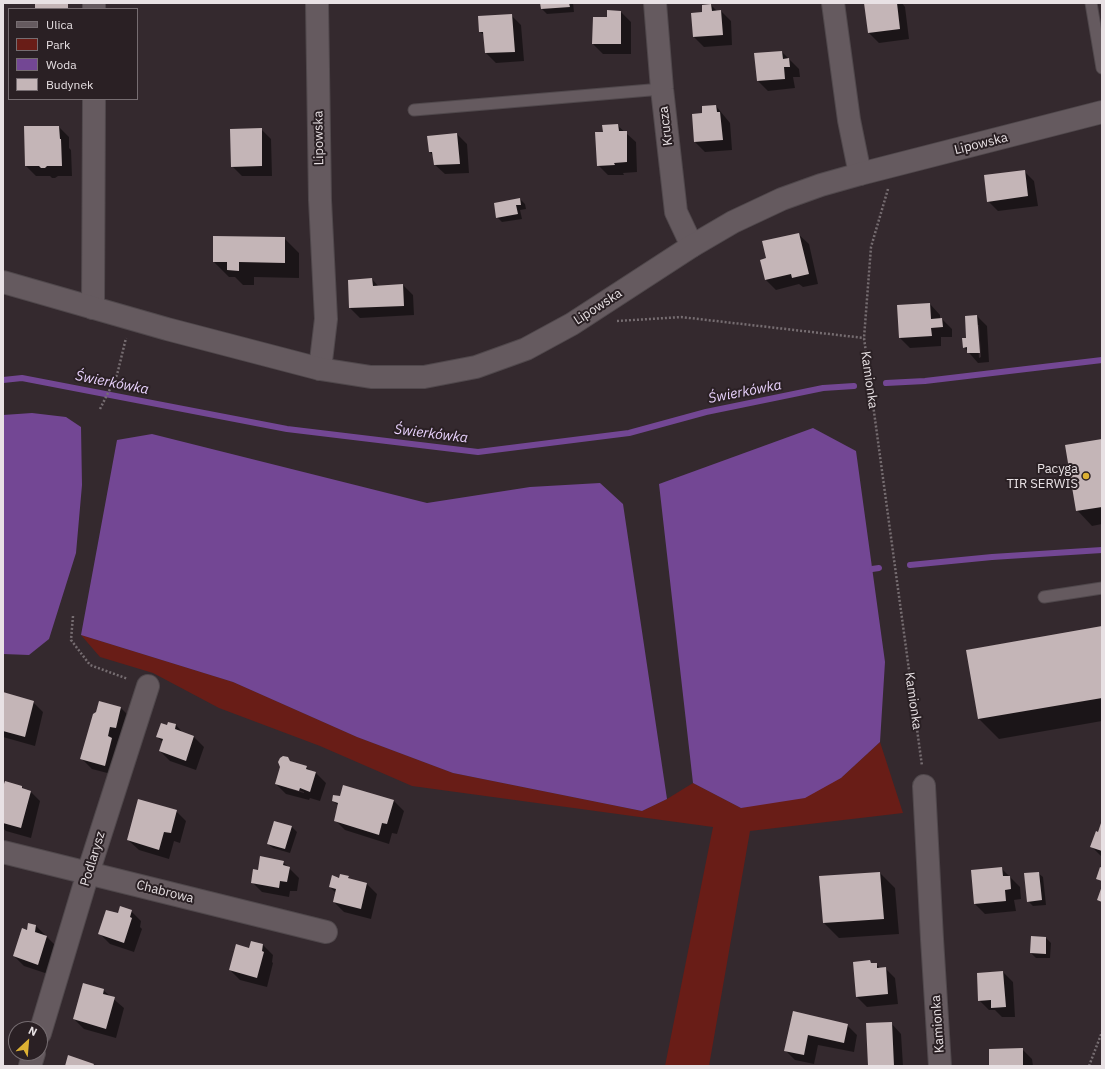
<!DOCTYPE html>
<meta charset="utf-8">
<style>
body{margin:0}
#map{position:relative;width:1105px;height:1069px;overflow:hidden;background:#34292e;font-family:"IBM Plex Sans",sans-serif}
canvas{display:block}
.frame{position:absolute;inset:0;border:4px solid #e8e1e4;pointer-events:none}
.legend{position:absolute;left:8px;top:8px;width:130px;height:92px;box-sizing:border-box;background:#2a2024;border:1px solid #766d71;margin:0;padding:5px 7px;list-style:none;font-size:12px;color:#e8e1e4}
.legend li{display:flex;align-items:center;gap:8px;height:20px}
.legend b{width:20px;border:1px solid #766d71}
.north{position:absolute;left:8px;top:1021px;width:40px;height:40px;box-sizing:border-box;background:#2a2024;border:1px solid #766d71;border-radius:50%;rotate:26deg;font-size:11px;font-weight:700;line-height:16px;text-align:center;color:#e8e1e4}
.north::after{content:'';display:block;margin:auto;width:14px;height:18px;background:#ddb133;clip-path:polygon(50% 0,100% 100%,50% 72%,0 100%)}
</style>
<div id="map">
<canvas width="1105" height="1069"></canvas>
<div class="frame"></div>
<ul class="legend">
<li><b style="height:5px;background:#655a5f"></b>Ulica</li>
<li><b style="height:11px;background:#691d17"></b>Park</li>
<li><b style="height:11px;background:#734794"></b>Woda</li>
<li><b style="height:11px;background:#c4b5b7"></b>Budynek</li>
</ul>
<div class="north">N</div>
</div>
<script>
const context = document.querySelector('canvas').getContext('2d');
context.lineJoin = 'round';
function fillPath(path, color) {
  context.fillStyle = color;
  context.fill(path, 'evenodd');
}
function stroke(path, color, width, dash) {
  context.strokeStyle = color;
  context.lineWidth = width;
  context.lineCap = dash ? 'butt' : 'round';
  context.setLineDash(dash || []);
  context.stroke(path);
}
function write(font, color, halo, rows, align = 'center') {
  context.font = font + ' "IBM Plex Sans",sans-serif';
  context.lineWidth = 4;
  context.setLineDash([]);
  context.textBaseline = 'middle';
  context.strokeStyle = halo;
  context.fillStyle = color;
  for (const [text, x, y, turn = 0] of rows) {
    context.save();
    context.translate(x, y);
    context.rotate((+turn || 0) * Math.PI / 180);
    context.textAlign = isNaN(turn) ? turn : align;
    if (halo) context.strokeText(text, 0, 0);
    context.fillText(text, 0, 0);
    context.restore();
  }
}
fillPath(new Path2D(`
 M81,635L233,682L357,737L453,773L642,811L667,799L693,783L741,808L841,778L880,742L903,813L750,831L709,1066H665L713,827L412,786L320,746L219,708L153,673L100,657Z`), '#691d17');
fillPath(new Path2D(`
 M32,413L66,417L81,427L82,485L76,553L49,639L29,655L3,654V415Z
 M813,428L856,451L885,662L880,742L841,778L805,798L741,808L693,783L659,484Z
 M152,434L427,503L530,487L600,483L623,504L667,799L642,811L453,773L357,737L233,682L81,635L117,440Z`), '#734794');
fillPath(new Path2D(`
 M541,3H573L574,12L547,14L542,9Z
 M865,3H902L905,7L909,39L879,43L869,33Z
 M711,5L717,11H721L731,21L732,45L704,47L694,37L692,14L703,12Z
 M608,11L621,12L631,22V54H603L593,44L608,18Z
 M511,15L521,25L524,61L496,63L486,53L484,35L480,32Z
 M782,52L799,69L800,77H793L795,88L768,91L758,81Z
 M716,106L730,123L732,150L705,152L695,142L693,115L703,114Z
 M617,125L636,142L637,172L623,173L624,175H608L598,165L604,132Z
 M59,127L69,137V148L71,150L72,176H58L55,178H52L50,176H36L26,166Z
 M261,129L271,139L272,176H242L232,166Z
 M457,134L467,144L469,173L445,174L434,164L433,156L430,152Z
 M1024,171L1034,181L1038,206L998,211L988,201Z
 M520,199L525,204L526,209L520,210L522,219L502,222L497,217Z
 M798,234L809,244L818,284L803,287L799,284L776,290L766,280L768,259Z
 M284,238L299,253V278L254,277V285H243L235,277H229L214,262Z
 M372,279L379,287L403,285L413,295L414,315L360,318L350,308Z
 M930,304L940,315V319H942L952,329V337H941V346L910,348L900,338Z
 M977,316L987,326L989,362L978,363L964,347L967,339L966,317ZM977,325H979L981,357L979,358Z
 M1102,440V524L1092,526L1077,510Z
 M1102,627V721L999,739L979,719L967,650Z
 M3,693L33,702L43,712L35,746L3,737Z
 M100,702L121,708L131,718L125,737L120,736L118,745L115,775L92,769L82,759Z
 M176,725L183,733L194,737L204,747L196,770L170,761L160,751L163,742L157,737L168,726Z
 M287,758L292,763L306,767L311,771L316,773L326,783L320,801L310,798L309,800L286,794L276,784ZM287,786L304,792V793L287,788Z
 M21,786L25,790L30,791L40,801L31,838L6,831L3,828V791Z
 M333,801H394L404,811L397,834L392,833L389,844L345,830L335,820L339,806Z
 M176,811L186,821L180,843L174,841L169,859L139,850L128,840Z
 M274,822L292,827L297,832L290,853L273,848L268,844Z
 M1102,822V857L1092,847L1102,834Z
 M283,862L299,878L297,891H290L289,897L262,892L252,882L258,871Z
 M1002,869L1020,887L1021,899L1014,900L1016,911L985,914L975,904Z
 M880,873L895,888L899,934L839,938L824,923Z
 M1038,873L1043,877L1046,905L1033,906L1028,901Z
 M348,877L351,880L367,884L377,894L371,919L344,912L334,902L336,893L330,887L340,879Z
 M131,911L141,921L140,927L142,929L134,952L110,944L100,934L118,914Z
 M29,925L36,926L57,947L48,974L24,966L14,956L27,931Z
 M1032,937L1046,938L1051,943L1050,958H1036L1031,953Z
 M263,945L273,955L272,962L273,963L267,987L240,980L230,970L250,949Z
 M870,962L872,964H876L881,969L885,968L895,978L898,1004L867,1007L857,997Z
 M1003,972L1013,982L1015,1017H1002L995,1010H989L979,1000Z
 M103,990L124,1008L116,1038L84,1029L74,1019Z
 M794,1012L847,1025L857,1035L854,1052L818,1045L814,1064L795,1060L785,1050Z
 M891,1023L901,1034L903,1066H869Z
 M1022,1049L1032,1059L1033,1066L990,1065Z`), '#0007');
stroke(new Path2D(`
 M3,380L22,378L287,429L478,452L629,433L706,412L823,388L854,386
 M886,383L925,381L1102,360
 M910,565L992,557L1102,550
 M872,569L879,568`), '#734794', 6);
fillPath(new Path2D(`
 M540,3H569L570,7L541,9Z
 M864,3H897L900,29L868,33Z
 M35,4H68V9H35Z
 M711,4L712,11L721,10L723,35L693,37L691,13L702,12V5Z
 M607,10L621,11V44H592L593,17H607Z
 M512,14L515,52L485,53L483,32H479L478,16Z
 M782,51L783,59L789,58L790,67H784L785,79L757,81L754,53Z
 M716,105L717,112H720L723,140L694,142L692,114L702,113V106Z
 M618,124L619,131H627V162L614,163L615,165L597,166L595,132H603L602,125Z
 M24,126H59L60,139H61L62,166H47L45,168H41L39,166H25Z
 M262,128V166L231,167L230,129Z
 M457,133L460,164L434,165L432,152H429L427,136Z
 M1025,170L1028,196L987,202L984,175Z
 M520,198L521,205H516L518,214L496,218L494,203Z
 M799,233L809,274L792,278L791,274L765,280L760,260L766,258L762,241Z
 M213,236L285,237V263L239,262V271L227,270V262H213Z
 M372,278L373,286L403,284L404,306L349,308L348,280Z
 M930,303L931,319L942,318L943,327L931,328L932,336L899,338L897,305Z
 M977,315L980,353H967V347L963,348L962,338H966L965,316Z
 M1102,439V507L1076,511L1065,445Z
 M1102,626V698L978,719L966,650Z
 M3,692L34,701L25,737L3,731Z
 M99,701L121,707L116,728L110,727L108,736L112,738L105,766L80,759L93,714L96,712Z
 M168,722L176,724L175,729L194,736L186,761L159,751L163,739L156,737L161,723L167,725Z
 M283,756L288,757L290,761L307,766L306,769L316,772L310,792L300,788L299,791L275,784L280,767L278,762L280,758Z
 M5,781L22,786V788L31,791L21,828L3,823V787Z
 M343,785L394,800L387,824L382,823L379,835L334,821L338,803L332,801L333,795L340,796Z
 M138,799L177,810L171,833L164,832L159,850L127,840Z
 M1102,820V851L1090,847L1096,831L1098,832Z
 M274,821L292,826L285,849L267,844Z
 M260,856L284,861L283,865L290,867L287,882L280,881L279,888L251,883L253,869L258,870Z
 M1002,867L1003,876H1010L1011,889L1005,890L1006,901L974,904L971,870Z
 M1100,867L1102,868V881L1096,879Z
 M880,872L884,919L823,923L819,876Z
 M1039,872L1042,900L1027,902L1024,873Z
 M340,874L349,876L348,878L367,883L361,909L333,902L336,889L329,887L332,875L339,878Z
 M1102,886V902L1097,900Z
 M120,906L132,910L130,917L132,918L124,943L98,934L106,910L118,913Z
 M28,923L36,925L35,932L47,936L38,965L13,956L22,928L27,930Z
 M1031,936L1046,937V954L1030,953Z
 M251,941L263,944L262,951L264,952L257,978L229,970L236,944L249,948Z
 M870,960L871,963H877V968L886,967L888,994L856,997L853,962Z
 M1003,971L1006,1007L991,1008V1000L978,1001L977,973Z
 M83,983L104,989L103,994L115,997L106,1029L73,1019Z
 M793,1011L848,1024L844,1043L808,1035L804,1055L784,1051Z
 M892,1022L894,1066H868L866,1023Z
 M1023,1048V1065L989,1066V1049Z
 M68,1055L94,1064L93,1066H65Z`), '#c4b5b7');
const lane = new Path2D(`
 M1091,3L1102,68
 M414,110L662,89
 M1044,597L1102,588`);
const street = new Path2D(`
 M317,3L320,200L326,319L320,369
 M655,3L662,89L676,212L692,246
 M833,3L849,120L860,174
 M94,9V3
 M93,308L94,99
 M924,786L932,939L940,1066
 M3,852L326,932
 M40,1033L88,873L148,686
 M30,1066L34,1053`);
const secondary = new Path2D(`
 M3,282L167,329L320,369L371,377H424L476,367L526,349L572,324L692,246L733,222L782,199L821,185L860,174L1102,112`);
stroke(lane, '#50484c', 13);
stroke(street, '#50484c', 24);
stroke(secondary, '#50484c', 24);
stroke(new Path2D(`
 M888,189L871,247L864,338L922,766
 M617,321L681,317L864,338
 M100,409L117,375L126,338
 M73,616L71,640L90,665L128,679
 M1089,1066L1102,1032`), '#766d71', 2.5, [2, 2]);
stroke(lane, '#655a5f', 11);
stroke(street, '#655a5f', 22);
stroke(secondary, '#655a5f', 22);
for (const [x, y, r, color] of [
 [1086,476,4,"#ddb133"]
]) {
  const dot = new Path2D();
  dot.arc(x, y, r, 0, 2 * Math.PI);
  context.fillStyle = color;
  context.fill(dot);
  stroke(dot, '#2a2024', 1.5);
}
write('13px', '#e8e1e4', '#2a2024', [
 ["Krucza",666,126,-97],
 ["Lipowska",319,138,-91],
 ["Lipowska",981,144,-14],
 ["Lipowska",598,307,-33],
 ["Kamionka",869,380,82],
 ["Kamionka",913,701,82],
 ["Podlarysz",93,859,-73],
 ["Chabrowa",165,892,14],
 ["Kamionka",938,1024,-94]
]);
write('13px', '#e8e1e4', '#2a2024', [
 ["Pacyga",1078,469],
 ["TIR SERWIS",1078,484]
], 'right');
write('italic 14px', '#ead3fe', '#2a2024', [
 ["Świerkówka",112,383,11],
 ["Świerkówka",745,392,-11],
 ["Świerkówka",431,434,7]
]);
</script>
